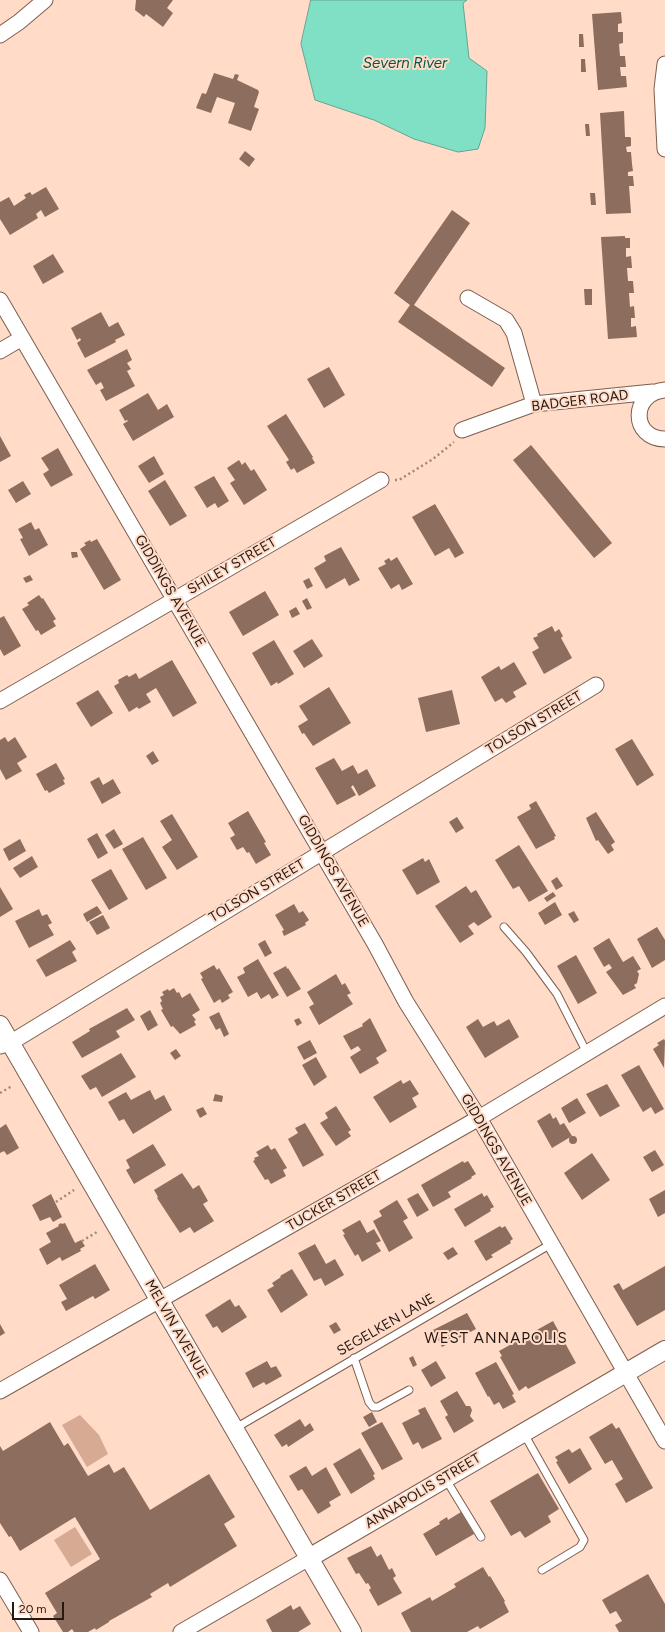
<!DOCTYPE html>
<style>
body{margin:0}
#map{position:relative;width:665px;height:1632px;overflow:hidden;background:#ffdbc8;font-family:Figtree,sans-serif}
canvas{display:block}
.scale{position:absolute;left:12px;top:1602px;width:52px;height:18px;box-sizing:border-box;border:2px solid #251912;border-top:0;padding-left:5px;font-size:12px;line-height:14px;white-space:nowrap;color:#251912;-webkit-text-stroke:3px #ffdbc8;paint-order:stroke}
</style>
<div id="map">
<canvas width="665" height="1632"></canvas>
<div class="scale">20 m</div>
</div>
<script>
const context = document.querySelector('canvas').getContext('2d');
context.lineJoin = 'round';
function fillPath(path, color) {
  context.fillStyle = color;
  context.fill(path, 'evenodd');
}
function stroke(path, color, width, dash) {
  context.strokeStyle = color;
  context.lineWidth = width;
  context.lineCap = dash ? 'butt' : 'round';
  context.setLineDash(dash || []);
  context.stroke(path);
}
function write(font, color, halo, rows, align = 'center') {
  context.font = font + ' Figtree,sans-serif';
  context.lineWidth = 4;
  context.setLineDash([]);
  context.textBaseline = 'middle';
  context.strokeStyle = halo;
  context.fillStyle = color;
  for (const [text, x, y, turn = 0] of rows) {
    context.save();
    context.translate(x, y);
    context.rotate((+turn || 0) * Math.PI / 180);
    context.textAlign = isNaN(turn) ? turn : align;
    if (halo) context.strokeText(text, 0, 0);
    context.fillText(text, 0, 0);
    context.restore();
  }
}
fillPath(new Path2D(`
 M80,1415L99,1435L108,1454L87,1467L62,1425Z
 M75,1527L92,1554L71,1567L54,1540Z`), '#d6aa93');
const water = new Path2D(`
 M311,0H467L463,3L469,58L487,71L485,128L478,149L458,152L414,139L374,120L315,100L301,44Z`);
fillPath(water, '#80e0c6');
stroke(water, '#65a490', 1);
fillPath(new Path2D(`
 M136,0H173L167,8L173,13L163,27L146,14L144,17L135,10Z
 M621,12L622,23L618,24V32H623V43L619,44L620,56H625L626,67H620L621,76H626L627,87L598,90L592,14Z
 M579,34H583L584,47H579Z
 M581,59H585L586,72H581Z
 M214,73L233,79L235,74L239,75L237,80L258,90L259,92L254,107L259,109L251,131L228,123L235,103L217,97L211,113L196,108L202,93L206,94Z
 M624,111L625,137H630L631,138V146L626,147L627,152H631L632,164L633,171L628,172V176H633L634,186H629L631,213L606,214L600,113Z
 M585,124H589L590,136H586Z
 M245,151L255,159L249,167L239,159Z
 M46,187L59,209L45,217L41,210L36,214L38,218L10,235L0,219V202L9,197L14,206L26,198L24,195L30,192L32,195Z
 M590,193H595L596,205H591Z
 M452,210L470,223L414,305L505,368L492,387L398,322L410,305L394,293Z
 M625,236V238H630V248H626V257L631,256L632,268H627L628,281H633L634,293H629L630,307L634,306L635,318H631V327L636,326L637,337L608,339L601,237Z
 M53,254L64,272L43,284L33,266Z
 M584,289H592V305H585Z
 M101,312L109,327L118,322L125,335L115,340L116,342L85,358L77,343L81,340L80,338L77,340L71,328Z
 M127,349L132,360L127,363L131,369L127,371L135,386L106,401L100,390L104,388L101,382L96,385L87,370Z
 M329,367L345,395L324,408L307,379Z
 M148,393L158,410L167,404L174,417L133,441L123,424L128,421L127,420L125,421L119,410Z
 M286,414L313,457L312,458L315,463L297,473L294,468L291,470L286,462L289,460L267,426Z
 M0,436L11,456L0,462Z
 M531,445L612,543L594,558L513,460Z
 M58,448L73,475L51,487L43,474L49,470L41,458Z
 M154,456L164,474L149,483L138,466Z
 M239,460L242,465L245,462L251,471L254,469L267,490L244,505L230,483L235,480L227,468Z
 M214,476L229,501L218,508L215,503L207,508L194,487Z
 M165,480L187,516L170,526L148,491Z
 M23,481L31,494L16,503L8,490Z
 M435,504L464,553L455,558L449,548L435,556L412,517Z
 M31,522L35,530L39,528L48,545L29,556L20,539L23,538L18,529Z
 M97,539L121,580L104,590L80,549L86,545L84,543L90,540L91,542Z
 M341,547L360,580L349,586L345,578L326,589L314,568L326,561L324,556Z
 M71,552H77L78,557L72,558Z
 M397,557L413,584L402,590L399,584L391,589L378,568L386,564L384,561L389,558L391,561Z
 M30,575L33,580L26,583L23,578Z
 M309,578L313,586L307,589L303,581Z
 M265,591L279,615L243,636L229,612Z
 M39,595L42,599L43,598L56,619L53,621L56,626L41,635L38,630L36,631L22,609L29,605L27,603Z
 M307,598L312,608L307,610L302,601Z
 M296,607L300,614L292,618L289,611Z
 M4,616L21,646L4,656L0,649V618Z
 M552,626L555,632L559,629L563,636L561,638L572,658L544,674L532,652L539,648L533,638L538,636L537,634Z
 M312,639L323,656L304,668L293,651Z
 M274,640L294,674L278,684L277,682L271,686L252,653Z
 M172,660L197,703L173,717L156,688L146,694L151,702L139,709L137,707L129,712L114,686L119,683L118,680L127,675L129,677L136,673L139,679Z
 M514,662L527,684L513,692L516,697L506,703L502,698L495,702L481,677L499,666L501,670Z
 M329,687L351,723L313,746L304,733L302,734L298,726L308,720L299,706Z
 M98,690L113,713L91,727L76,703Z
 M452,690L460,724L426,732L418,698Z
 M5,737L8,742L15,737L27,757L17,763L22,771L6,780L0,769V740Z
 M632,739L654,775L637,786L615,749Z
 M153,751L159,761L152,765L146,756Z
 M334,758L342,771L353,765L358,774L367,769L376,786L359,796L353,785L351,787L356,795L337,805L315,768Z
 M56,763L65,779L63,780L65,784L49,793L47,790L45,791L36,774Z
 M99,777L103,785L113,779L121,793L102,804L90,782Z
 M536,801L556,836L554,837L555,839L536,849L517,817L531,809L529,805Z
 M248,811L266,842L264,843L271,855L256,864L249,852L247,853L243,847L237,850L230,838L235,835L228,823Z
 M596,812L615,842L611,845L614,850L608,854L598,840L596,841L586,818Z
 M172,814L198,857L177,870L162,847L172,840L160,821Z
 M457,817L464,828L456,833L449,822Z
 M114,829L123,844L114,849L105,835Z
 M97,833L108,853L98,859L87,839Z
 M143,837L167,878L146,890L122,849Z
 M20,839L26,851L9,861L3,849Z
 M519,845L548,891L529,902L519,886L513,889L495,860Z
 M32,856L38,867L20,878L13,868Z
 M423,858L425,862L429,859L440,882L417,895L402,870Z
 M111,869L128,899L109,910L91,880Z
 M557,877L563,886L556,890L551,881Z
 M466,886L471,893L476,890L492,917L478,926L474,922L468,926L474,934L460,943L435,906Z
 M0,887L13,909L0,917Z
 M553,892L556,896L547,902L544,898Z
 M555,902L562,915L545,925L538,913Z
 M294,904L299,913L303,911L309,920L305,923L306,925L284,936L282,931L284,930L275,915Z
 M97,906L102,913L87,922L83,914Z
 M39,909L42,916L47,914L52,923L48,925L54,935L29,948L15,921Z
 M574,911L579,920L574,923L568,914Z
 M103,915L110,928L97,935L89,922Z
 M657,927L665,940V960L652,968L637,939Z
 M609,938L623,962L633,956L641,969L637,971L639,974L637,983L634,985L636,988L623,995L606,972L612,968L609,964L604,967L593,948Z
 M70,940L76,949L72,952L77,961L46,977L36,960Z
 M265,940L272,953L265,957L258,944Z
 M576,955L597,993L578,1004L557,966Z
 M258,959L279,995L272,999L269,994L261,999L257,992L248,997L237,977L245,973L243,968Z
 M214,965L217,970L219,968L233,992L228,995L230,998L222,1003L220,999L214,1003L201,979L203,978L200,973Z
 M286,966L287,969L288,968L301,989L287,997L273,973Z
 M336,974L342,985L345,983L350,992L351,993L347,995L353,1004L319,1025L309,1007L314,1004L307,992Z
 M174,988L177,993L179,992L182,998L190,993L200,1010L192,1015L196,1020L194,1021L196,1025L180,1034L173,1026L171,1027L161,1010L163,1009L160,1003L162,1001L160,997L164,995L162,992L168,989L169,991Z
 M127,1008L135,1020L116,1031L120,1037L82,1058L72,1042L90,1031L89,1029Z
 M150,1010L158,1025L148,1031L140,1016Z
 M219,1012L229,1034L224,1037L220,1028L216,1030L209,1017Z
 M299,1018L302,1023L297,1026L294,1020Z
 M370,1018L387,1051L376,1058L379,1063L360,1074L350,1057L361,1050L358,1046L351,1050L343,1036L363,1026L362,1024Z
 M478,1019L483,1027L494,1021L497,1026L509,1019L519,1037L485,1058L466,1027Z
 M664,1039L665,1041L664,1068L653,1049L659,1045L657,1043Z
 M310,1040L317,1053L304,1060L297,1047Z
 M176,1049L181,1056L175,1060L170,1053Z
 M121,1053L136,1077L102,1097L96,1087L90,1090L81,1076Z
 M316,1057L327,1077L314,1086L302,1065Z
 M639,1065L664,1109L655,1114L651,1107L643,1112L621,1075Z
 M401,1080L403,1084L410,1080L419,1094L412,1098L417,1107L390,1123L373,1097Z
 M607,1084L620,1106L600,1117L586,1094Z
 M150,1090L155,1100L164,1095L172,1110L133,1134L124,1119L119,1121L108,1102L126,1092L131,1100Z
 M215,1094L223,1096L222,1102L213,1101Z
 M577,1098L586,1113L569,1123L561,1108Z
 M336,1106L351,1130L348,1132L351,1136L336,1146L320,1123L328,1118L325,1113Z
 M203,1107L207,1114L200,1118L196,1110Z
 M550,1113L553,1119L556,1117L560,1125L564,1123L572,1136L552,1148L537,1121Z
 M305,1123L324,1155L303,1167L288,1139L298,1133L295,1128Z
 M6,1124L19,1148L7,1155L4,1151L0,1153V1128Z
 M569 1140a4 4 0 1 1 8 0a4 4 0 1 1-8 0Z
 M153,1144L166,1165L134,1184L126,1170L130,1168L126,1160Z
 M268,1145L271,1150L275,1148L287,1168L283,1170L286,1176L271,1184L268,1179L265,1180L253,1161L255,1160L254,1158L259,1156L256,1152Z
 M655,1150L664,1165L652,1172L643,1157Z
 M592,1153L610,1180L582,1200L564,1173Z
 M463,1161L464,1163L468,1161L476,1174L471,1177L472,1178L448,1192L451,1197L433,1207L421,1185Z
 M182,1173L193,1189L199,1185L208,1201L203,1204L214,1221L194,1233L190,1227L180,1233L157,1198L158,1197L154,1190Z
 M665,1190V1213L658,1217L649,1199Z
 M418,1193L429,1210L417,1217L407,1199Z
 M482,1193L484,1197L487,1195L494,1207L490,1209L491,1211L465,1227L454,1209Z
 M51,1194L62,1217L53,1222L50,1217L40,1221L32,1205Z
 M397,1200L408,1218L403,1221L413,1238L389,1252L373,1221L382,1216L379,1211Z
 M360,1220L367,1233L374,1229L381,1241L376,1243L381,1251L362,1262L358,1254L355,1256L343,1235L345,1234L342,1230Z
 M61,1223L62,1224L65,1223L75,1243L81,1240L85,1246L80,1249L81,1251L62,1261L60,1257L47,1265L39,1249L51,1242L46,1233L59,1226L58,1225Z
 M500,1226L502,1228L505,1226L513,1239L510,1241L511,1243L491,1255L493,1257L486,1261L474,1241Z
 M315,1244L326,1264L335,1259L344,1275L325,1286L321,1278L314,1281L298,1253Z
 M453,1247L458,1254L448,1260L443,1253Z
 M95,1264L110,1290L95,1299L93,1296L66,1311L61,1302L67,1299L59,1285Z
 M665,1266V1310L637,1326L613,1286L619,1283L623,1290Z
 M292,1269L308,1295L281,1313L267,1290L274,1286L272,1283L281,1277L280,1276Z
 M428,1292L434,1301L426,1306L420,1297Z
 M230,1299L235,1307L239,1305L247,1317L222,1333L217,1326L213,1328L205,1315Z
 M467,1313L476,1329L442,1347L433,1330Z
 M553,1321L576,1363L528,1389L526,1386L519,1391L500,1357L502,1356L499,1351Z
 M336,1322L341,1330L334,1334L329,1326Z
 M0,1324L5,1333L0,1336Z
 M413,1356L417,1365L413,1367L409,1358Z
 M267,1361L271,1368L276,1366L282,1376L266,1385L264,1382L253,1388L245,1373Z
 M436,1361L446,1378L431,1387L421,1370Z
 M496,1362L514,1394L512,1395L516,1402L503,1409L499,1402L494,1405L489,1396L488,1397L475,1373Z
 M457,1391L466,1406H470L472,1410L470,1416L474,1421L454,1433L445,1417L448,1415L440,1401Z
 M425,1407L442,1439L422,1449L418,1442L413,1445L402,1423L420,1414L418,1410Z
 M372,1412L377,1422L369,1427L363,1417Z
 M300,1419L305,1427L310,1423L314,1430L288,1447L287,1444L282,1447L274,1435Z
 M50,1422L64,1446L68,1443L88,1476L109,1464L114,1473L124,1467L150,1510L209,1474L235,1517L224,1524L237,1546L170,1587L168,1583L150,1594L152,1597L109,1621V1622L96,1630L95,1628L88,1632H74L72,1629L68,1632H63L53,1616L57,1613L45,1593L100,1559L75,1517L20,1551L11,1536L9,1537L0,1523V1446L3,1451Z
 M382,1422L403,1459L382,1470L361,1433Z
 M612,1423L616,1429L619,1427L653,1488L626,1503L615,1484L623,1479L612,1460L605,1464L589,1437Z
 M360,1448L375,1474L373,1475L375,1479L351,1494L333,1464Z
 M580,1448L592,1469L569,1484L556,1462L558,1461L555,1457L569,1449L572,1453Z
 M306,1466L312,1476L326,1467L341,1495L329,1502L331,1506L318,1514L302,1489L298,1491L289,1476Z
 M538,1473L559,1509L548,1516L551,1522L525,1538L520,1531L511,1536L490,1501Z
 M461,1512L474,1534L436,1556L423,1534L440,1524L439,1522L447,1517L448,1520Z
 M371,1546L377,1557L381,1554L389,1570L392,1568L396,1576L393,1578L402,1593L378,1606L369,1590L371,1588L368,1583L366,1584L359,1573L356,1574L347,1558Z
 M483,1567L489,1577L490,1576L505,1601L504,1602L509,1612L480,1629L478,1626L467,1632H411L401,1613L430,1597L432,1601L456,1587L454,1584Z
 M648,1574L665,1604V1632H619L615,1625L622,1621L616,1611L610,1614L602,1600Z
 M291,1605L293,1610L300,1606L311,1624L298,1632H272L266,1620Z`), '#8d6d5d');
const service = new Path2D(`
 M504,927L526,952L557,994L587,1053
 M354,1358L369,1402L373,1407H378L409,1390
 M234,1429L551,1244
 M523,1432L584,1540L580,1547L542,1570
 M445,1478L481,1537`);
const minor = new Path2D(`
 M0,35L19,22L45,0
 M665,64L662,89L665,149
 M468,298L506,320L514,333L534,404
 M0,300L375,944L406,1002L479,1118L665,1441
 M0,351L22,338
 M665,390C630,393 631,439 665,439
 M462,430L534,404L653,392
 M0,701L381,480
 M0,1046L10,1043L596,685
 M0,1391L479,1118L665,1006
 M0,1580L31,1632
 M181,1632L309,1558`);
const tertiary = new Path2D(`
 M0,1025L352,1632
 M309,1558L665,1350`);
stroke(service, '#7d5e4e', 9);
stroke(minor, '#7d5e4e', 17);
stroke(tertiary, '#7d5e4e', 20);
stroke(new Path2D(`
 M395,480H399L433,459L454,442
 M0,1093L12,1086
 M56,1202L74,1190
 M82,1241L97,1232`), '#a08779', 2.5, [2, 3]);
stroke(service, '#fff', 7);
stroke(minor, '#fff', 15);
stroke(tertiary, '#fff', 18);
write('14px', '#251912', '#ffdbc8', [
 ["BADGER ROAD",580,401,-7],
 ["SHILEY STREET",232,566,-30],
 ["GIDDINGS AVENUE",170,591,60],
 ["TOLSON STREET",534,723,-31],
 ["GIDDINGS AVENUE",333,871,60],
 ["TOLSON STREET",257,891,-31],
 ["GIDDINGS AVENUE",496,1150,60],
 ["TUCKER STREET",334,1201,-30],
 ["SEGELKEN LANE",386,1325,-30],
 ["MELVIN AVENUE",176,1329,60],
 ["ANNAPOLIS STREET",423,1491,-31]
]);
write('italic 15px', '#005747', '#ffdbc8', [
 ["Severn River",405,64]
]);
context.letterSpacing = '1px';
write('15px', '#251912', '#ffdbc8', [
 ["WEST ANNAPOLIS",496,1339]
]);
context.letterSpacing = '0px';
</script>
